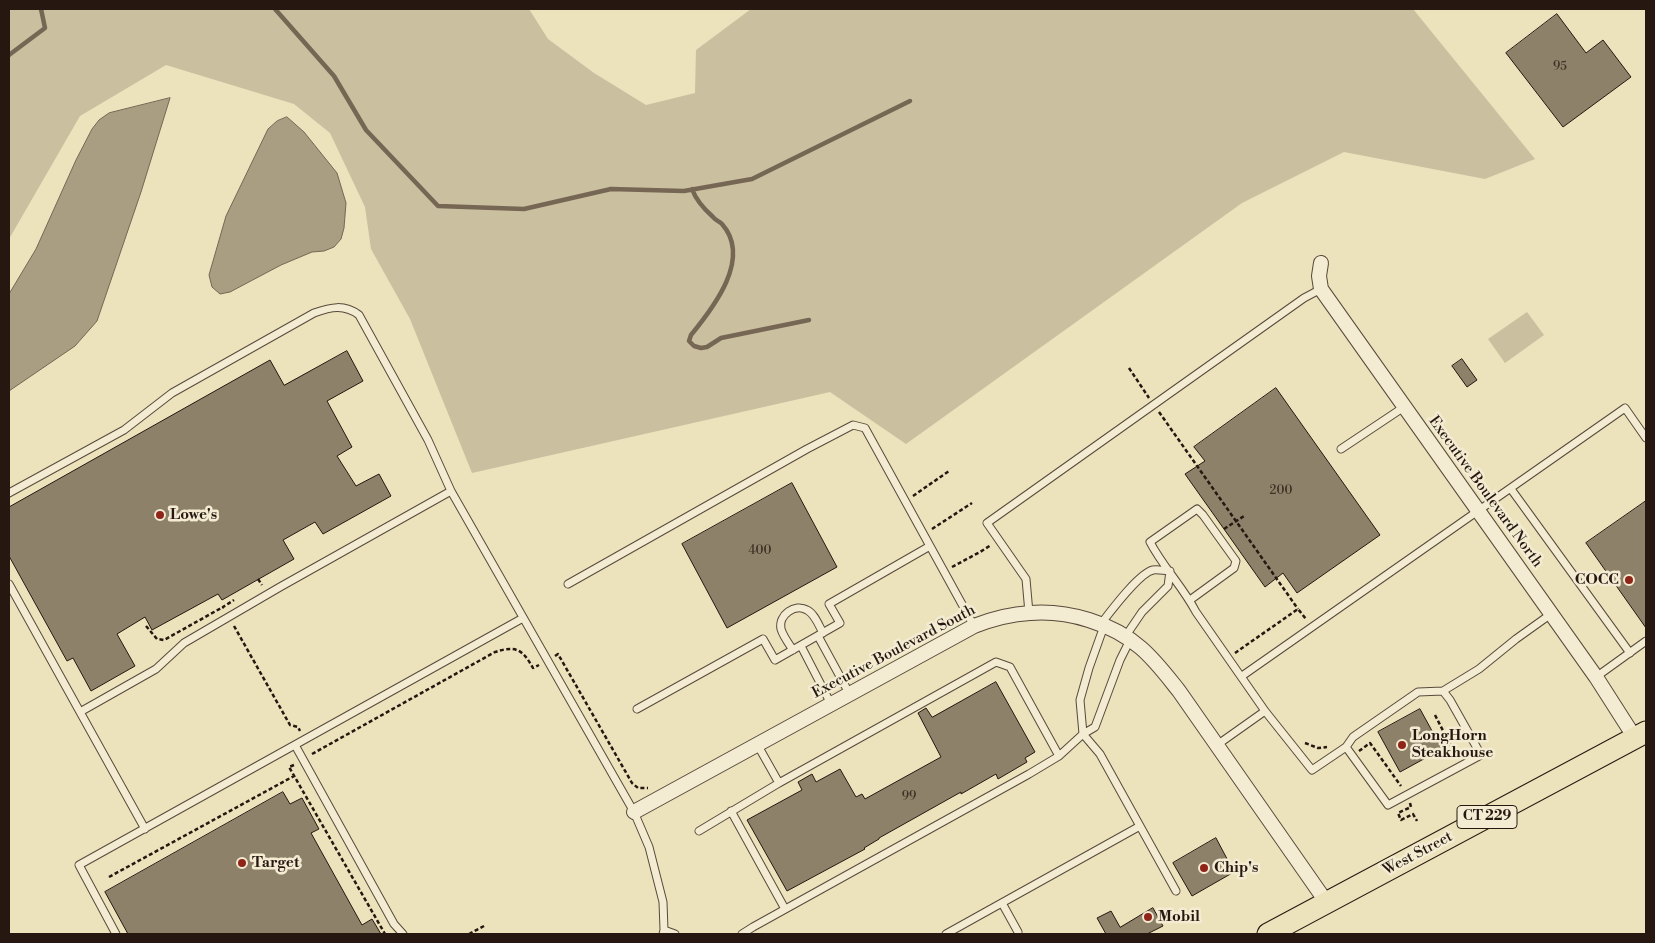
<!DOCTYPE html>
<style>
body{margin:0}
#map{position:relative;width:1655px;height:943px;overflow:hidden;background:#ece2bc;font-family:"Libre Bodoni",serif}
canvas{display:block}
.frame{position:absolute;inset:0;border:10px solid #261710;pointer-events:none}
</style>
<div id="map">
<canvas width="1655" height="943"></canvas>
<div class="frame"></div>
</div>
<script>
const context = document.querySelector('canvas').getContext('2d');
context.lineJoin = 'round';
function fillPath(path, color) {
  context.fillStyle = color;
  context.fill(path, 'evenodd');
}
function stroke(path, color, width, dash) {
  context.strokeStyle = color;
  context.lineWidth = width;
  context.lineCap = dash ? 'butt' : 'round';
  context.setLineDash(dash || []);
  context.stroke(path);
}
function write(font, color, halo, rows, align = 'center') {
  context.font = font + ' "Libre Bodoni",serif';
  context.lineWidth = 5;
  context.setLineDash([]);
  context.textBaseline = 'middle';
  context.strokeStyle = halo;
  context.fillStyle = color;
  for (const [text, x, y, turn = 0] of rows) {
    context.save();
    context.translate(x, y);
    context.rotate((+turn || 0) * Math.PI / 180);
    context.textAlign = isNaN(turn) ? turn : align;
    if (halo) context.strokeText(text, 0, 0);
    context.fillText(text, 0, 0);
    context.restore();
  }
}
fillPath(new Path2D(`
 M9,9H529L548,39L594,73L646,105L695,93L696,50L751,9H1413L1535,159L1485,179L1344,152L1242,203L906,444L830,392L472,473L410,319L371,249L365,207L330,133L294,104L166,65L80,116L9,239Z
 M1527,312L1544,335L1505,363L1488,339Z`), '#cabf9f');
const water = new Path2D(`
 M170,98L141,192L97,321L75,346L9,391V294L36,249L76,160L92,129L99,120L109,113Z
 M287,117L304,132L337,173L346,203L344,228L341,239L334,247L324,251L312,252L281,265L230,292L220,294L212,287L209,275L226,216L268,129L277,121Z`);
fillPath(water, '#a99d82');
stroke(water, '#756754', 1);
stroke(new Path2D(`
 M275,9L334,76L366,130L438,206L524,209L611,189L684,191L752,179L910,101
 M9,55L45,28L41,9
 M692,189C696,200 704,209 713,217C715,220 719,221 722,224C752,258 714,307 691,335L689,341L694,346L701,348L707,347L721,338L809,320`), '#756754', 4.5);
const building = new Path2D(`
 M1557,14L1586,53L1603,40L1631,77L1563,127L1506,53Z
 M347,351L363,381L327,401L352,447L337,456L356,486L379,474L391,496L323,534L315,522L283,540L294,559L222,600L218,594L152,630L145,617L117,634L135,666L91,691L73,658L67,661L9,556V507L270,360L284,385Z
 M1462,359L1477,380L1467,387L1452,366Z
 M1276,388L1380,535L1297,593L1283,573L1265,587L1185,474L1205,461L1194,447Z
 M792,483L837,567L727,628L682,544Z
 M1646,501V628L1586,543Z
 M996,682L1035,752L1025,758L1027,762L998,779L996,774L961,794V792L879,838V839L864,848L865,849L787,891L747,820L802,790L798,782L812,774L816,782L840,769L856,797L862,794L865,799L941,757L918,713L926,708L932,717Z
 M1420,709L1442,749L1400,772L1378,732Z
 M283,792L290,804L302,798L319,829L311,833L362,925L372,919L381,934H128L105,892Z
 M1216,838L1234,872L1192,896L1173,863Z
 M1153,908L1163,926L1147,934H1106L1097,918L1111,911L1120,927Z`);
fillPath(building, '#8d8169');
stroke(building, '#261710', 1);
const service = new Path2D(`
 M1341,449L1404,407
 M1511,489L1630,653
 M9,493L124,430L172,393L314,313C331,307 344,304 359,315L428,440L451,491
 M9,584L80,712
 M568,584L807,449L853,425L865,428L974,626
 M1190,600L1234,568L1236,561L1203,515L1197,509L1150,542C1163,567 1183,587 1196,612L1265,711L1312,770L1346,747L1353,737L1418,692L1443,691L1479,669L1516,639L1551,614
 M1029,613L1026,579L987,523L1304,298L1321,289
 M1100,625C1110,612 1139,573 1153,570C1158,569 1165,571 1170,571L1168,586L1142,612L1125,637
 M1104,626L1089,668L1080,700L1083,734L1095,727L1120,660L1130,640
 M818,636L849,693
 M801,646L831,704
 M793,650C789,644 783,636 781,629C778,615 795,603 807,610C815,614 819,626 823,633
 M1242,676L1625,408L1646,438
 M1596,677L1646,641
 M637,709L763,639L775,660L840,623L829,604L930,546
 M295,745L394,924L403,934
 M1217,745L1265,711
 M1346,747L1388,805L1481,755L1450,700L1443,691
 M779,783L996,662L1010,667L1059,756
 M731,811L785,909
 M145,829L80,712L156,669L184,643L280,587L451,491L634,812L649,847L663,902L664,930L663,934
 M699,831L779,783L757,744
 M1002,903L1018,932
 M664,930L675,934
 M116,934L79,865L523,618
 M742,934L753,927L1029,774L1059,756L1083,734L1100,754L1176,891
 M946,934L1140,826`);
const minor = new Path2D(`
 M1321,263L1319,276L1321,289L1596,677L1635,738
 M634,812L974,626C992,619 1011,614 1030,613C1068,610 1112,623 1141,648C1156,661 1167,676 1179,691L1327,903`);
const primary = new Path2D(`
 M1268,934L1646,732`);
stroke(service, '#584a3b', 9);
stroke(minor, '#584a3b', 16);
stroke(primary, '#261710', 23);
stroke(new Path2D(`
 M1129,368L1149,398
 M1159,412L1298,609
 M913,496L949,471
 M932,529L972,503
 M1224,529L1244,516
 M952,567L980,552L991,545
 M258,579L262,585
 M224,608L223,607L234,600
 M146,626L157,639L164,640L223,607
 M234,626L290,725L298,727L300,731
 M1235,653L1298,609L1306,619
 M555,656L558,654L632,783L638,788H648
 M1435,715L1456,756
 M1305,743L1318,748L1327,747
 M1359,751L1370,743L1401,786
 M312,754L495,652C516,645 523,650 533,668L539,665
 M294,765L289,767L385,934
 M1410,803L1411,807L1398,813L1401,820L1413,814L1417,821
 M109,877L294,776
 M469,934L484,926`), '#261710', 2.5, [4, 2.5]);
stroke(service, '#f3ecd3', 7);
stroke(minor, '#f3ecd3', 14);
stroke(primary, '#ece2bc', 21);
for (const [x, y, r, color] of [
 [160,515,5,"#8f2418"],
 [1629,580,5,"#8f2418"],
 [1402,745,5,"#8f2418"],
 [242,863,5,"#8f2418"],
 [1204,868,5,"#8f2418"],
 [1148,917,5,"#8f2418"]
]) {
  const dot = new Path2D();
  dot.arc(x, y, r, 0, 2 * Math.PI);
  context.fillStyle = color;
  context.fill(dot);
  stroke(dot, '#f3ecd3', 2);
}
write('12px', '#403226', null, [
 ["95",1560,67],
 ["200",1281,491],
 ["400",760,551],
 ["99",909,797]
]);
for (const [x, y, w] of [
 [1487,817,60]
]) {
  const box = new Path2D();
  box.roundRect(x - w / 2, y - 11.5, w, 23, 4);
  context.fillStyle = '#f3ecd3';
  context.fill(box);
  stroke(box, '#261710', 1);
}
write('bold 14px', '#261710', null, [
 ["CT 229",1487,817]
]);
write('15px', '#261710', '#f3ecd3', [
 ["Executive Boulevard North",1485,492,54],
 ["Executive Boulevard South",894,652,-28],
 ["West Street",1418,854,-28]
]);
write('bold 15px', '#261710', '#f3ecd3', [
 ["Lowe's",170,515],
 ["COCC",1619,580,"right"],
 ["LongHorn",1412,736],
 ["Steakhouse",1412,753],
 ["Target",252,863],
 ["Chip's",1214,868],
 ["Mobil",1158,917]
], 'left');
</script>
